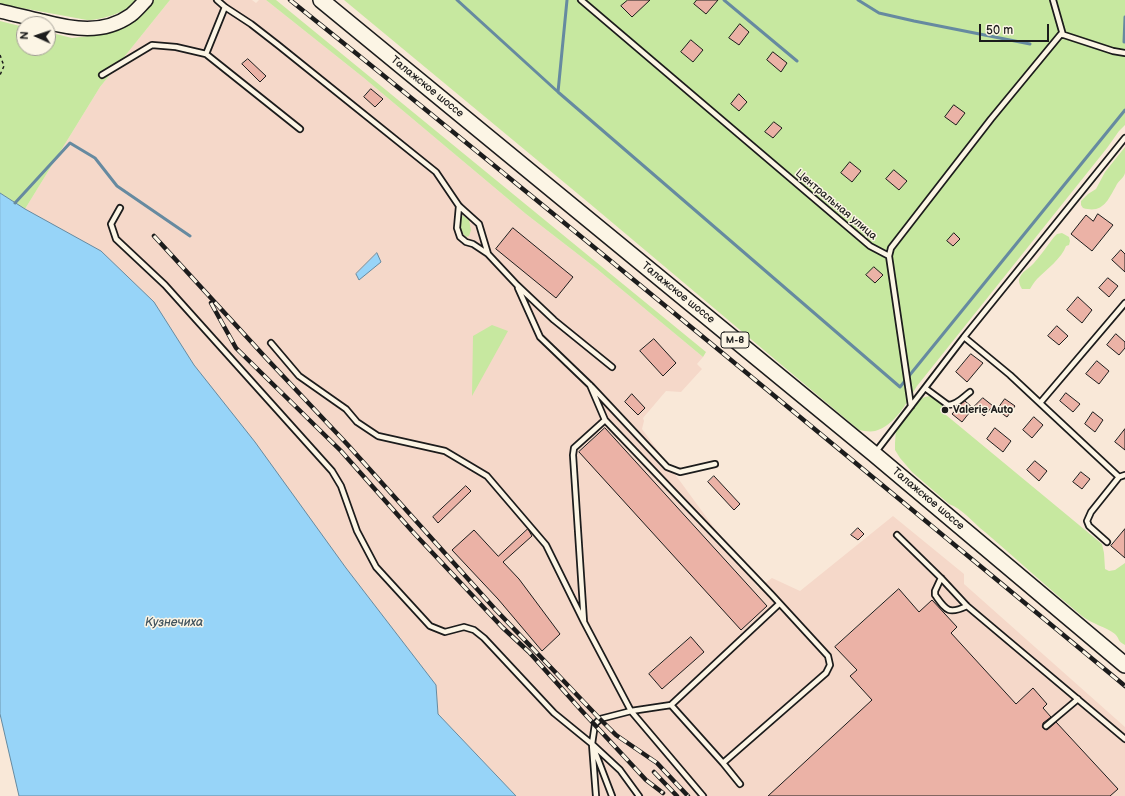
<!DOCTYPE html>
<meta charset="utf-8">
<style>
body{margin:0}
#map{position:relative;width:1125px;height:796px;overflow:hidden;background:#f9e8d8;font-family:"Balsamiq Sans",sans-serif}
canvas{display:block}
.north{position:absolute;left:16px;top:16px;width:40px;height:40px;box-sizing:border-box;background:#fcf5e5;border:1px solid #a29e95;border-radius:50%;rotate:273deg;font-size:11px;font-weight:700;line-height:16px;text-align:center;color:#1c1c1c}
.north::after{content:'';display:block;margin:auto;width:14px;height:18px;background:#1c1c1c;clip-path:polygon(50% 0,100% 100%,50% 72%,0 100%)}
.scale{position:absolute;left:979px;top:24px;width:70px;height:18px;box-sizing:border-box;border:2px solid #1c1c1c;border-top:0;padding-left:5px;font-size:12px;line-height:14px;white-space:nowrap;color:#1c1c1c;-webkit-text-stroke:3px #fcf5e5;paint-order:stroke}
</style>
<div id="map">
<canvas width="1125" height="796"></canvas>
<div class="north">N</div>
<div class="scale">50 m</div>
</div>
<script>
const context = document.querySelector('canvas').getContext('2d');
context.lineJoin = 'round';
function fillPath(path, color) {
  context.fillStyle = color;
  context.fill(path, 'evenodd');
}
function stroke(path, color, width, dash) {
  context.strokeStyle = color;
  context.lineWidth = width;
  context.lineCap = dash ? 'butt' : 'round';
  context.setLineDash(dash || []);
  context.stroke(path);
}
function write(font, color, halo, rows, align = 'center') {
  context.font = font + ' "Balsamiq Sans",sans-serif';
  context.lineWidth = 3;
  context.setLineDash([]);
  context.textBaseline = 'middle';
  context.strokeStyle = halo;
  context.fillStyle = color;
  for (const [text, x, y, turn = 0] of rows) {
    context.save();
    context.translate(x, y);
    context.rotate((+turn || 0) * Math.PI / 180);
    context.textAlign = isNaN(turn) ? turn : align;
    if (halo) context.strokeText(text, 0, 0);
    context.fillText(text, 0, 0);
    context.restore();
  }
}
fillPath(new Path2D(`
 M170,0H252L256,3L259,0H266L364,78L526,214L597,269L703,357L697,364L702,369L681,392L666,391L643,418L644,421L642,429L758,588L772,578L800,591L893,516L964,574V584L1125,727V796H516L438,714L436,685L346,568L194,365L154,302L25,209L100,87Z`), '#f5d8c9');
fillPath(new Path2D(`
 M0,0H138C127,12 103,20 87,20L0,4Z
 M153,0H170L100,87L25,209L0,193V21L24,27V48H48V32L72,38L98,35L122,26Z
 M266,0H276L706,352L703,357L597,269L526,214L364,78Z
 M344,0H1125V125L1119,131L1107,148L917,386C907,402 895,426 875,431C870,432 864,431 859,430L589,203Z
 M1125,147C1125,154 1125,166 1125,173C1124,178 1118,181 1116,186C1108,200 1103,214 1083,208L1081,205V201L1088,194L1096,189L1105,172Z
 M462,215L469,220L471,230L469,236L466,237C459,230 460,224 462,215Z
 M1062,233L1069,237L1070,241L1069,245L1066,246C1062,258 1046,270 1037,279C1034,282 1032,286 1030,289H1022C1020,286 1019,283 1019,280C1021,271 1029,269 1034,263C1041,255 1047,246 1054,237L1057,234Z
 M492,325L508,331L472,396L473,336Z
 M930,396L943,405L940,410L1102,544L1104,553L1105,569L1109,571L1115,570L1125,563V645C1117,641 1120,639 1115,634C1106,627 1092,624 1082,616C1049,589 1018,560 985,532C973,523 963,509 949,504L912,472L900,458L895,450V443L896,429L920,399L925,397Z`), '#c7e8a0');
const water = new Path2D(`
 M0,193L25,209L101,251L154,302L194,365L255,442L346,568L436,685L438,714L516,796H19L0,714Z
 M377,253L381,262L359,280L356,274Z`);
fillPath(water, '#97d4f8');
stroke(water, '#668aa0', 1);
stroke(new Path2D(`
 M457,0L558,92L900,387L1125,110
 M724,0L797,61
 M858,0L879,13L914,21L1030,44
 M1124,42L1125,17
 M558,92L567,0
 M15,203L70,143L95,158L117,186L190,236`), '#668aa0', 3);
const building = new Path2D(`
 M628,0H650L632,17L621,6Z
 M697,0H718L706,14L694,4Z
 M740,24L749,32L739,45L729,38Z
 M691,40L703,50L693,62L681,52Z
 M773,52L787,63L781,72L767,60Z
 M248,59L266,76L260,82L242,64Z
 M371,89L383,99L375,107L364,97Z
 M739,94L747,102L739,111L731,104Z
 M954,105L965,113L956,125L945,117Z
 M774,122L782,128L773,138L765,132Z
 M850,162L861,171L852,182L841,173Z
 M894,170L907,181L899,190L886,179Z
 M1098,214L1113,225L1092,251L1071,234L1086,215L1093,221Z
 M513,228L573,277L556,298L496,249Z
 M954,233L960,239L953,246L947,241Z
 M1121,250L1125,254V272L1112,260Z
 M874,267L883,275L875,283L866,275Z
 M1108,278L1118,286L1109,297L1099,288Z
 M1078,297L1092,310L1082,323L1067,310Z
 M1057,326L1068,336L1059,345L1048,336Z
 M1116,334L1125,342V348L1119,355L1107,345Z
 M654,339L676,363L663,376L640,351Z
 M971,354L983,363L967,382L956,372Z
 M1097,361L1109,371L1099,384L1086,374Z
 M1066,393L1080,404L1073,412L1060,401Z
 M632,394L645,408L638,415L625,402Z
 M983,398L993,406L984,416L974,407Z
 M1005,399L1015,406L1007,417L997,410Z
 M965,401L973,408L962,422L952,414L960,405Z
 M1093,412L1103,420L1095,432L1085,424Z
 M1034,417L1043,425L1032,438L1023,430Z
 M605,428L767,606L741,630L579,452Z
 M995,428L1011,441L1003,452L987,439Z
 M1125,429V450L1115,442Z
 M1035,461L1047,471L1039,481L1027,470Z
 M1081,472L1090,479L1082,489L1073,482Z
 M714,476L740,504L734,510L708,482Z
 M466,486L471,491L438,523L433,517Z
 M858,528L864,534L858,540L851,535Z
 M528,529L532,536L503,562L519,579L560,634L542,651L498,599L452,550L474,530L498,556Z
 M1125,529V558L1111,546Z
 M899,589L919,612L932,600L957,627L951,633L1016,704L1033,688L1047,704L1043,708L1051,717L1043,723V728L1047,730L1056,722L1118,789L1110,796H768L872,700L850,676L857,670L835,647Z
 M691,637L704,652L662,689L649,674Z`);
fillPath(building, '#ebb2a6');
stroke(building, '#1c1c1c', 1);
const lane = new Path2D(`
 M217,0L225,7L251,24L278,45L436,172L459,206L479,224L488,254L517,285L554,320L612,367
 M581,0L870,246L889,256L891,248L991,119L1061,34L1113,51L1125,53
 M1053,0L1063,35
 M225,7L206,54L300,129
 M102,75L152,45L176,47L206,54
 M459,206L457,228L460,237L466,242L473,244L488,254
 M120,208L111,224L116,239L165,285L332,471L341,486L357,531L376,567L430,626L445,632L464,627L474,630L484,638L554,713L592,744L620,770L639,796
 M889,256L911,406
 M518,288L540,337L592,387L667,467L680,472L715,464
 M964,337L1010,375L1119,477L1125,475
 M271,343L299,376L346,409L357,422L378,436L445,451L487,476L546,545L584,622
 M590,385L605,420L772,595L828,656L830,665L826,673L723,763L671,705
 M925,388L948,405C957,405 963,397 970,392
 M1040,403L1125,303
 M605,420L574,448L573,455L584,622L631,711L703,796
 M875,453L964,337L1125,138
 M897,535L941,578L967,606L1125,739
 M1107,542L1089,526L1087,521L1091,512L1119,477
 M941,578L935,591V595C946,610 948,615 967,606
 M1046,726L1078,699
 M594,749L612,796
 M723,763L740,784
 M596,796L592,744L595,724L600,719L631,711L671,705L779,604`);
const secondary = new Path2D(`
 M0,11C14,14 28,18 42,21C72,29 103,35 131,15C136,11 141,5 146,0`);
const primary = new Path2D(`
 M321,0L874,454L1125,665`);
stroke(lane, '#1c1c1c', 8);
stroke(secondary, '#1c1c1c', 16);
stroke(primary, '#1c1c1c', 18);
stroke(new Path2D(`
 M0,55L4,66L0,75`), '#1c1c1c', 1.5, [3, 3]);
stroke(lane, '#fcf5e5', 4.5);
stroke(secondary, '#fcf5e5', 13);
stroke(primary, '#fcf5e5', 15);
const rail = new Path2D(`
 M290,0C571,226 847,456 1125,686
 M154,236L267,359L347,444L495,609L600,719L616,735L657,763L688,796
 M211,303L236,348L341,451L412,531L502,627L529,652L581,710L646,780L663,793
 M654,772L677,796`);
stroke(rail, '#1c1c1c', 4.5);
stroke(rail, '#fcf5e5', 3, [9]);
for (const [x, y, r, color] of [
 [945,410,4,"#1c1c1c"]
]) {
  const dot = new Path2D();
  dot.arc(x, y, r, 0, 2 * Math.PI);
  context.fillStyle = color;
  context.fill(dot);
  stroke(dot, '#fcf5e5', 1.5);
}
for (const [x, y, w] of [
 [735,340,28]
]) {
  const box = new Path2D();
  box.roundRect(x - w / 2, y - 8, w, 16, 3);
  context.fillStyle = '#fcf5e5';
  context.fill(box);
  stroke(box, '#1c1c1c', 1);
}
write('bold 10px', '#1c1c1c', null, [
 ["М-8",735,340]
]);
write('11px', '#1c1c1c', '#fcf5e5', [
 ["Талажское шоссе",427,87,39],
 ["Центральная улица",836,205,40],
 ["Талажское шоссе",678,293,39],
 ["Талажское шоссе",928,499,40]
]);
write('bold 11px', '#1c1c1c', '#fcf5e5', [
 ["Valerie Auto",953,410]
], 'left');
write('italic 12px', '#41535e', '#fcf5e5', [
 ["Кузнечиха",174,623]
]);
</script>
